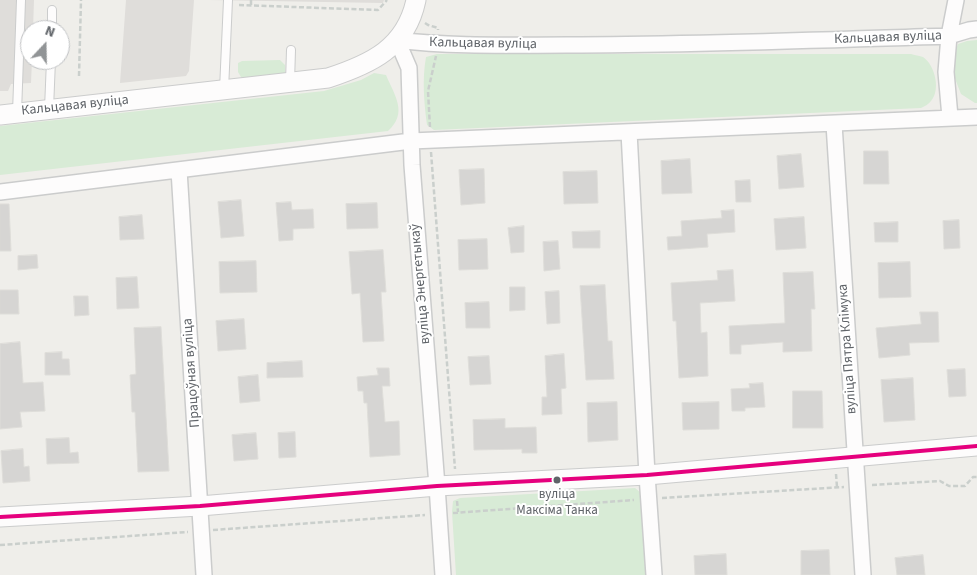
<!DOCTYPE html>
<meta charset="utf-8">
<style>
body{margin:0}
#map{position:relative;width:977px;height:575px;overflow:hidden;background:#efeeea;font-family:"Source Sans 3",sans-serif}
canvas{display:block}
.north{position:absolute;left:20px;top:20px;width:50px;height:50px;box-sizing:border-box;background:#fff;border:1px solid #bfc1c3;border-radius:50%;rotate:21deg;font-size:14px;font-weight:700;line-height:20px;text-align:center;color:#5f6368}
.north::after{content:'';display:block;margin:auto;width:18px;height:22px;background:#919496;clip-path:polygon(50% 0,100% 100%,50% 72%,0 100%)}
</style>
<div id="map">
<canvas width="977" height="575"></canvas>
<div class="north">N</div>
</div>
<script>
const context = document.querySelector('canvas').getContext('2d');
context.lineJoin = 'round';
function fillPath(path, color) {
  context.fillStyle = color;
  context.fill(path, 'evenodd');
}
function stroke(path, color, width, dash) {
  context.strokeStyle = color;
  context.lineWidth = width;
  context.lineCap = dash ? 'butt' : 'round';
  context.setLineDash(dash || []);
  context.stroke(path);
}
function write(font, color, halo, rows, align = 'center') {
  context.font = font + ' "Source Sans 3",sans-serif';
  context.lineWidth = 4;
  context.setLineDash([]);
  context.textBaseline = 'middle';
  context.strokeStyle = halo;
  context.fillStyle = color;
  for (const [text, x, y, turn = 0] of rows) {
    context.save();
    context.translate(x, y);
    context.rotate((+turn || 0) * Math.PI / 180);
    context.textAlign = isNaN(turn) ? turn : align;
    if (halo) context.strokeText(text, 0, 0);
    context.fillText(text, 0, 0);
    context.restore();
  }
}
fillPath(new Path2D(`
 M0,0H34L33,30H30V60H32L31,83L11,84L8,91H0Z
 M126,0H194L189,71L186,76L120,83Z
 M209,0H384L383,3Z`), '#dfddda');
fillPath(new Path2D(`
 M977,40V103H975L961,94L954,76L952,60L958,44L967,41Z
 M437,54H911C914,55 920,56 923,57C935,65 941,90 931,101C929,104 925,106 921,108L434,130L427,125C424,102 422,80 426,57Z
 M280,60L285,65V74L246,79L241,77L238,72V63L242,61Z
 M374,73L386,75C395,96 408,113 388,131L0,175V126L324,91L361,80Z
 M635,488L641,493L649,575H456L452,512L453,501L460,498Z`), '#d8ebd6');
const building = new Path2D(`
 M864,151H888L889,184H864Z
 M801,154L804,187L779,189L777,156Z
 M690,159L692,193L662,194L661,161Z
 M484,169L485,203L461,205L459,170Z
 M597,171L598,203L564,204L563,172Z
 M750,180L751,202H736L735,181Z
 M241,200L244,236L221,238L218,202Z
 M291,202L292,210L313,209L314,228L293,229V240L279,241L276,203Z
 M377,203L378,228L347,229L346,204Z
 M0,204H9L11,251H0Z
 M734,210L735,232L707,234L708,247L668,250L667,237L682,236L681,221L722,218L721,211Z
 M142,215L144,239L120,240L119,217Z
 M804,217L806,248L776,250L774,219Z
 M959,220L960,248L944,249L943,221Z
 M898,222V242H875L874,223Z
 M524,226V252L511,253L508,228Z
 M600,231V248H573L572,232Z
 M487,239L488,269L459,270L458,240Z
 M558,241L560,269L544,271L543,242Z
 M383,250L386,292H381L384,341L363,342L360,293L352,294L349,252Z
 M37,255L38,268L18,270V256Z
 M256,261L257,292L220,293L219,262Z
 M910,262L911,297L879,298L878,263Z
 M733,270L735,301L700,303L701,333L707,332L708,376L679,378L676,321H673L671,283L718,280L717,271Z
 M813,272L815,309H811L812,351L783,352V342L741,345V354H730L729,326L785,323L783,273Z
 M137,277L139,308L117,309L116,278Z
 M605,285L608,341H612L614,379L586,380L580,286Z
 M510,287H525V310L510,311Z
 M0,290H18L19,314H0Z
 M559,291L560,323L547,324L545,292Z
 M74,296H88L89,315L75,316Z
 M489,302L490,328H466L465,303Z
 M920,312H938L939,342L909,343L910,355L879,358L876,328L921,324Z
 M244,319L246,349L218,351L216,321Z
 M161,327L169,471L138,472L135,412H132L130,375L136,374L134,328Z
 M20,342L23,383L43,382L45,411L20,412L22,427L0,429V344Z
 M62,352V359H69L70,375H45V353Z
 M564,354L566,388L561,389L562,414L542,415V397H547L545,356Z
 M489,356L491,384L470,385L468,357Z
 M302,361L303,377L267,378V363Z
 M377,368H389L390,386H382L385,422L399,421L400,455L370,457L367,403H364L363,391H358L357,377L378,375Z
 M965,369L966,396L949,397L947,370Z
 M258,375L260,401L240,403L238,377Z
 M913,378L915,420L884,422L881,380Z
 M763,383L765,407L745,408V411H732L731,389L750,388L749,384Z
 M793,391H822L823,428H793Z
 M617,402L618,440L588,442L587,403Z
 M719,402V429L683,430L682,403Z
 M505,419V428L536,427L537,453H522V449L474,450L473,420Z
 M295,432L296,457L279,458L278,433Z
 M256,433L258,459L234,461L232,435Z
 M69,438L70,453L78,452L79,463L47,464L46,439Z
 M23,449L24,467L29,466L30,481L3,483L1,451Z
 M829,550L830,575H801V551Z
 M726,554L727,575H695L694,556Z
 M923,555L925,575H897L895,558Z`);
fillPath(building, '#d6d5d3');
stroke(building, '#deddd9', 1);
const service = new Path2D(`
 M52,30V10
 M290,82L291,50
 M224,90L228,0
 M49,109L51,60
 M17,113L21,0`);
const minor = new Path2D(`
 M950,117L946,72L949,36L956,0
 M834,124L863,575
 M629,132L647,475L654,575
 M179,170L204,575
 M0,192L411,141L977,117
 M443,575L437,486L412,165L409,68L397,40C453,47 511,45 567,45C695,45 822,40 949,36L969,30L977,29`);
const tertiary = new Path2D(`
 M0,115L328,78C371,64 406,48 416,0
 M0,517L200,506L437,486L647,475L977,446`);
stroke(service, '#cbcccc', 10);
stroke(minor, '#cbcccc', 18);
stroke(tertiary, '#cbcccc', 21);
stroke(new Path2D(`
 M239,5L378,10L387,0
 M251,5V0
 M425,23L428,25L438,28V30
 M79,76L81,0
 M430,127L428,91L436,56
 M431,152L455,469
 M836,474L837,487
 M872,485L940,481L949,486H965L973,477H977
 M662,498L844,487
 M457,501L458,512
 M453,513L634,500
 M213,530L425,515
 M0,545L188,532`), '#cacfcc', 2.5, [5, 2.5]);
stroke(service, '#fdfcfc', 8);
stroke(minor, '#fdfcfc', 15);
stroke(tertiary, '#fdfcfc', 19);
stroke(new Path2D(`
 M0,517L200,506L437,486L647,475L977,446`), '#e5007d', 4);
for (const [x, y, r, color] of [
 [557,480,4.5,"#5f6368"]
]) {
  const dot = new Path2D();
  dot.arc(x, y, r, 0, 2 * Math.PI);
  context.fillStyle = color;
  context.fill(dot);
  stroke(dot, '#fff', 2);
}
write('13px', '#5f6368', '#fff', [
 ["вуліца",557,495],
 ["Максіма Танка",557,511]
]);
write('14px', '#5f6368', '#fff', [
 ["Кальцавая вуліца",888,38,-2],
 ["Кальцавая вуліца",483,44,1],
 ["Кальцавая вуліца",75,106,-6],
 ["вуліца Энергетыкаў",421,284,-95],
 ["вуліца Пятра Клімука",848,349,-94],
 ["Працоўная вуліца",192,373,-94]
]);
</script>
